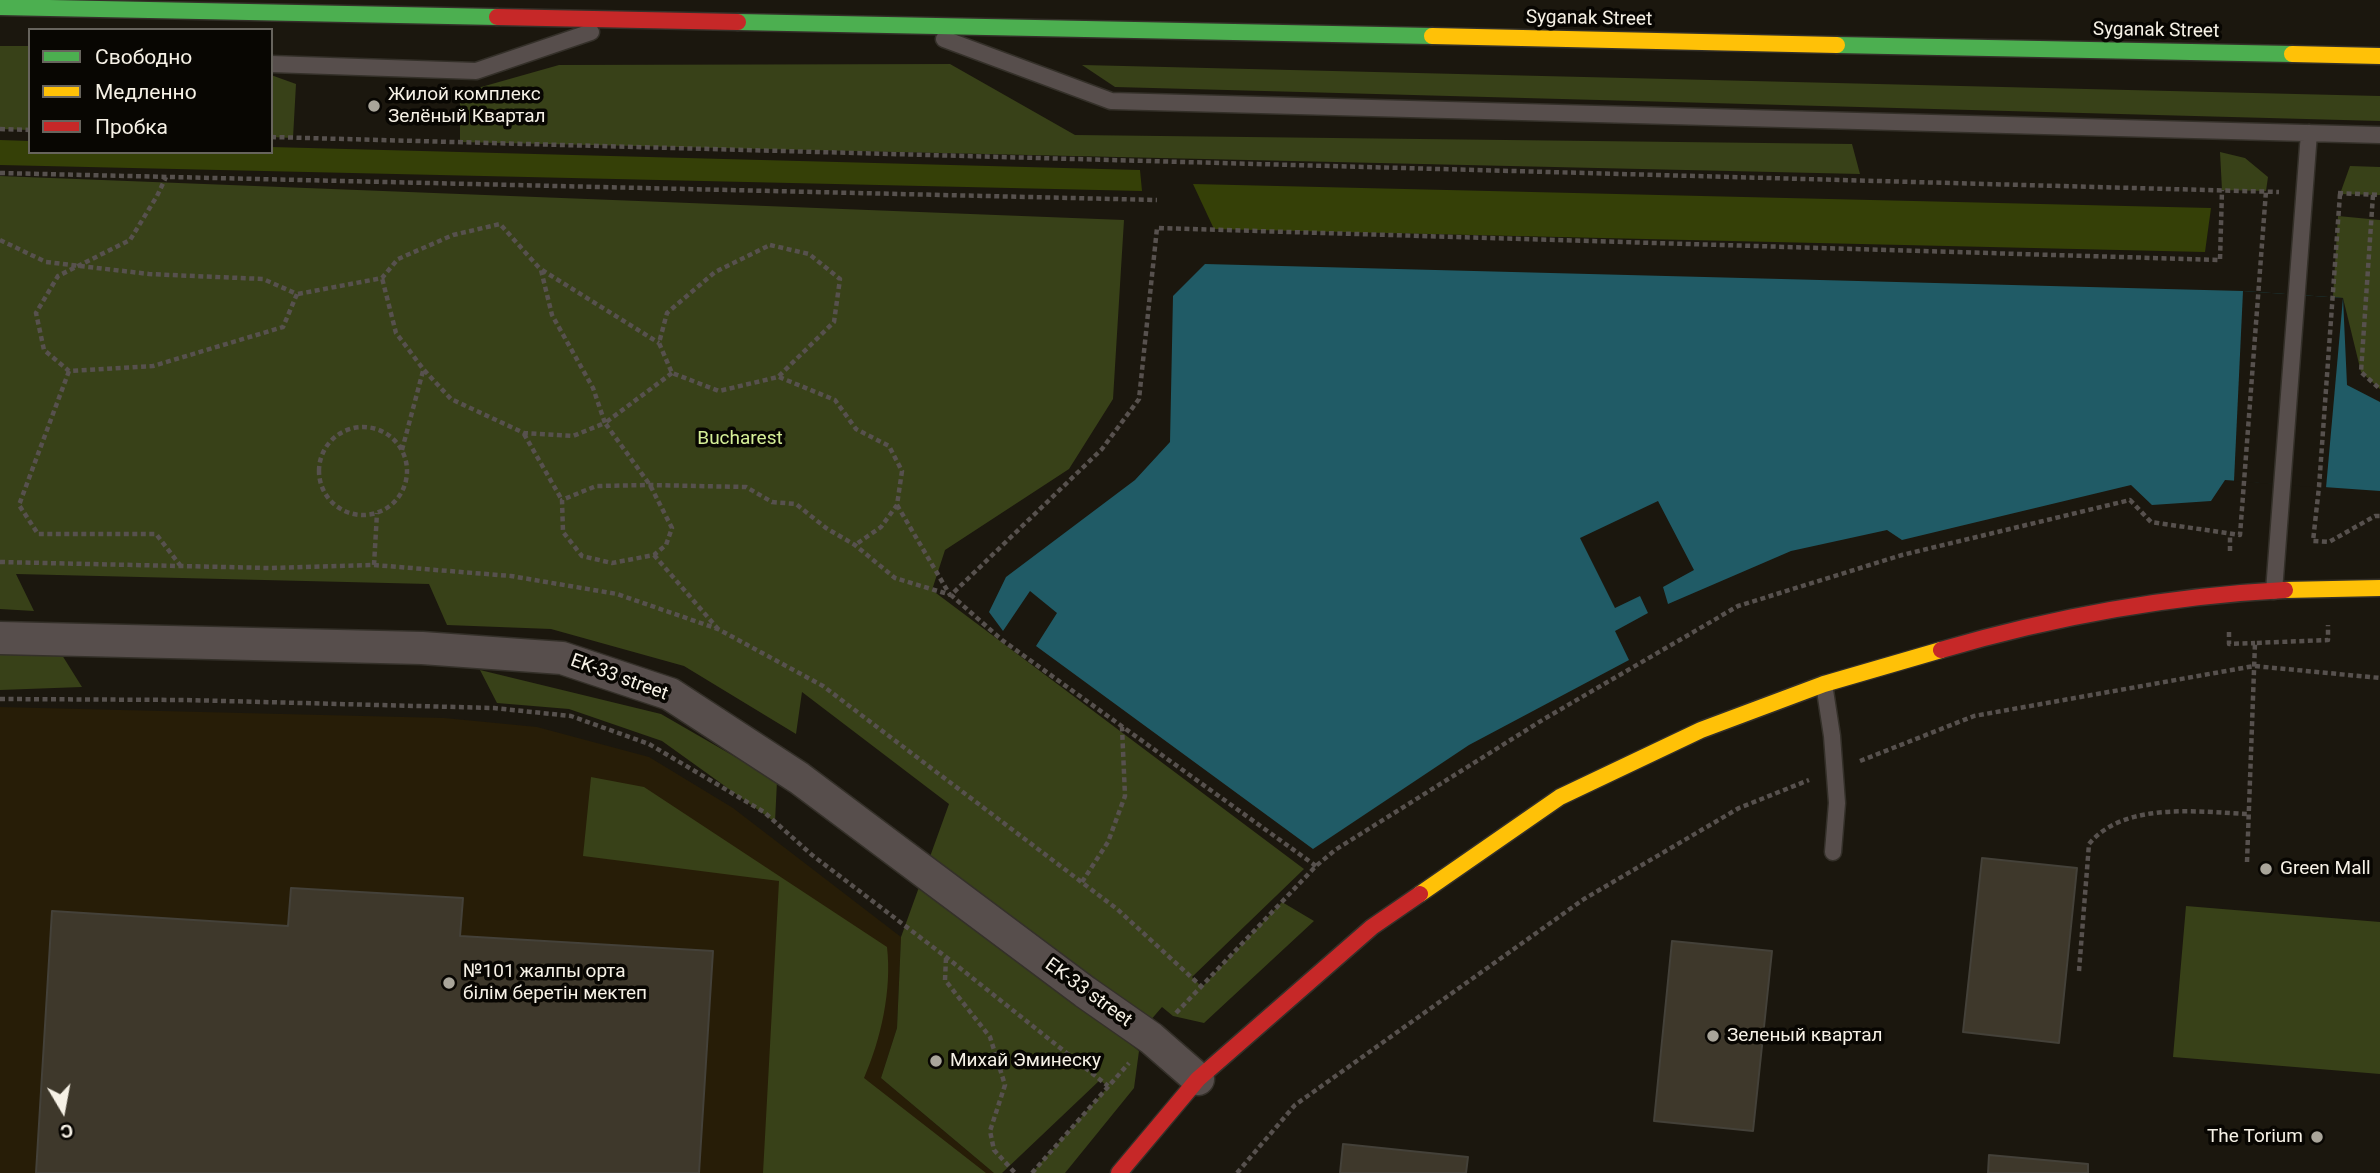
<!DOCTYPE html>
<meta charset="utf-8">
<style>
body{margin:0}
#map{position:relative;width:2380px;height:1173px;overflow:hidden;background:#1b170e;font-family:Roboto,sans-serif}
canvas{display:block}
.legend{position:absolute;left:28px;top:28px;width:245px;height:126px;box-sizing:border-box;background:#080602;border:2px solid #67645d;margin:0;padding:9px 12px;list-style:none;font-size:21px;color:#f6f1e6}
.legend li{display:flex;align-items:center;gap:14px;height:35px}
.legend b{width:35px;border:2px solid #67645d}
.north{position:absolute;left:28px;top:1075px;width:70px;height:70px;-webkit-text-stroke:5px #080602;paint-order:stroke;rotate:170deg;font-size:19px;font-weight:700;line-height:28px;text-align:center;color:#f6f1e6}
.north::after{content:'';display:block;margin:auto;width:24px;height:32px;background:#f6f1e6;clip-path:polygon(50% 0,100% 100%,50% 72%,0 100%)}
</style>
<div id="map">
<canvas width="2380" height="1173"></canvas>
<ul class="legend">
<li><b style="height:9px;background:#4caf50"></b>Свободно</li>
<li><b style="height:9px;background:#ffc107"></b>Медленно</li>
<li><b style="height:9px;background:#c62828"></b>Пробка</li>
</ul>
<div class="north">С</div>
</div>
<script>
const context = document.querySelector('canvas').getContext('2d');
context.lineJoin = 'round';
function fillPath(path, color) {
  context.fillStyle = color;
  context.fill(path, 'evenodd');
}
function stroke(path, color, width, dash) {
  context.strokeStyle = color;
  context.lineWidth = width;
  context.lineCap = dash ? 'butt' : 'round';
  context.setLineDash(dash || []);
  context.stroke(path);
}
function write(font, color, halo, rows, align = 'center') {
  context.font = font + ' Roboto,sans-serif';
  context.lineWidth = 7;
  context.setLineDash([]);
  context.textBaseline = 'middle';
  context.strokeStyle = halo;
  context.fillStyle = color;
  for (const [text, x, y, turn = 0] of rows) {
    context.save();
    context.translate(x, y);
    context.rotate((+turn || 0) * Math.PI / 180);
    context.textAlign = isNaN(turn) ? turn : align;
    if (halo) context.strokeText(text, 0, 0);
    context.fillText(text, 0, 0);
    context.restore();
  }
}
fillPath(new Path2D(`
 M0,707L444,718L537,727L649,757L733,808L901,937L897,1028L881,1078L994,1173H0Z`), '#271d07');
fillPath(new Path2D(`
 M0,46H30V130L0,129Z
 M950,64L1075,135L1852,144L1860,174L460,142V93L559,65Z
 M1082,65L2380,96V121L1115,87Z
 M271,75L296,84L293,138L271,137Z
 M2220,152L2245,158L2268,177L2266,191L2222,190Z
 M2350,166L2380,167V195L2340,194Z
 M0,176L1124,220L1113,399L1069,469L945,550L932,590L1304,869L1192,977L1202,987L1282,902L1314,921L1204,1023L1173,1016L1162,1007L1130,1044L1139,1051L1134,1088L1065,1173H1032L1108,1087L1100,1080L1002,1173H994L881,1078L897,1028L901,937L949,804L802,692L796,734L684,666L551,629L447,625L429,584L16,574L34,611L0,609Z
 M2338,216L2380,220V389L2361,372L2343,298L2333,297Z
 M0,654L62,655L82,687L0,690Z
 M480,670L661,714L777,781L775,822L662,741L569,709L497,703Z
 M591,777L644,787L887,947C892,990 881,1039 864,1078L986,1173H763L779,881L583,856Z
 M2186,906L2380,922V1074L2173,1057Z`), '#384118');
fillPath(new Path2D(`
 M0,140L30,141V152H271V147L1140,170L1142,191L0,165Z
 M1193,184L2211,208L2205,252L1214,229Z`), '#354007');
fillPath(new Path2D(`
 M1205,264L2243,291L2343,298L2347,385L2380,402V491L2225,480L2211,501L2152,505L2131,485L1902,540L1887,530L1791,551L1668,604L1663,587L1694,570L1658,501L1580,538L1615,608L1640,596L1648,613L1615,631L1629,660L1469,745L1313,849L1036,646L1057,613L1030,591L1003,631L989,612L1006,577L1135,480L1170,442L1173,296Z`), '#205b66');
fillPath(new Path2D(`
 M2243,291L2343,298L2326,488L2234,481Z`), '#1b170e');
const building = new Path2D(`
 M1982,858L2077,868L2059,1043L1963,1032Z
 M291,888L463,898L460,936L713,951L699,1173H36L52,911L288,926Z
 M1672,941L1772,951L1753,1131L1654,1121Z
 M1343,1144L1468,1157L1466,1173H1340Z
 M1989,1155L2088,1164V1173H1988Z`);
fillPath(building, '#3e382b');
stroke(building, '#444139', 2);
const lane = new Path2D(`
 M944,39L1111,101L2380,135
 M271,64L476,71L591,32
 M2274,591L2309,133
 M1824,684L1832,736L1837,803L1833,852`);
const street = new Path2D(`
 M0,638L422,648L562,658L670,694L799,778L1085,992L1151,1038L1198,1079`);
const fast = new Path2D(`
 M0,7L497,17
 M738,22L1432,36
 M1837,45L2292,54`);
const slow = new Path2D(`
 M1432,36L1837,45
 M2292,54L2380,56
 M2285,590L2380,588
 M1420,894L1560,797L1701,730L1824,684L1941,650`);
const jam = new Path2D(`
 M497,17L738,22
 M1941,650C2053,617 2169,596 2285,590
 M1119,1173L1198,1079L1372,927L1420,894`);
stroke(lane, '#343029', 19);
stroke(street, '#343029', 35);
stroke(fast, '#343029', 19);
stroke(slow, '#343029', 19);
stroke(jam, '#343029', 19);
stroke(new Path2D(`
 M0,129L30,130
 M271,137L2279,192
 M0,173L1157,200
 M2338,193L2380,195
 M2340,194L2319,487L2313,541L2329,542L2375,516H2380
 M2373,195L2361,372L2380,389
 M0,240L46,262L149,274L263,279L297,294L283,327L153,366L69,371L44,350L36,313L58,276L130,240L157,196L166,177
 M770,245L809,254L840,279L834,322L778,377L719,391L672,373L659,343L667,313L715,272Z
 M542,270L659,343
 M298,294L382,278L398,259L453,235L500,224L541,270L552,315L593,388L605,423L573,436L524,433L451,399L424,370L396,333L382,278
 M69,371L19,505L38,534H156L180,565
 M672,373L605,423L650,485L672,528L666,545L654,555L612,563L582,556L563,532L562,500L596,486L650,485L746,487L772,502L796,504L826,528L855,545L895,578L951,595
 M779,377L835,400L856,429L889,446L902,471L897,505L881,527L855,545
 M319 471a44 44 0 1 1 88 0a44 44 0 1 1-88 0Z
 M524,434L562,500
 M402,450L423,371
 M897,505L950,595
 M2230,551V534
 M654,555L718,629
 M0,562L269,568L374,565L511,576L617,594L718,629L823,686L1117,909L1202,987
 M374,565L377,513
 M2229,632V644L2255,643
 M0,699L186,700L494,708L571,716L649,744L764,812L812,855L946,957L1108,1086
 M1860,761L1974,716L2254,666L2380,678
 M2247,862L2255,643L2328,640V625
 M1316,866L1002,640L951,595L1102,449L1139,399L1157,228L2220,260L2222,190
 M1082,882L1108,842L1125,796L1122,727
 M946,958L945,980L990,1037L1005,1085L990,1131L994,1150L1015,1173
 M2079,971L2089,844C2124,801 2199,812 2248,814
 M1176,1013L1316,866L1335,850L1544,719L1738,606L1902,555L2130,500L2151,522L2240,535L2266,191
 M1032,1173L1129,1063
 M1237,1173L1295,1105L1584,899L1739,808L1809,780`), '#57514e', 4.5, [5, 3.5]);
stroke(lane, '#574e4c', 16);
stroke(street, '#574e4c', 32);
stroke(fast, '#4caf50', 16);
stroke(slow, '#ffc107', 16);
stroke(jam, '#c62828', 16);
for (const [x, y, r, color] of [
 [374,106,7,"#a9a59a"],
 [2266,869,7,"#a9a59a"],
 [449,983,7,"#a9a59a"],
 [1713,1036,7,"#a9a59a"],
 [936,1061,7,"#a9a59a"],
 [2317,1137,7,"#a9a59a"]
]) {
  const dot = new Path2D();
  dot.arc(x, y, r, 0, 2 * Math.PI);
  context.fillStyle = color;
  context.fill(dot);
  stroke(dot, '#080602', 2.5);
}
write('19px', '#f6f1e6', '#080602', [
 ["Syganak Street",1589,19,1],
 ["Syganak Street",2156,31,1],
 ["EK-33 street",619,678,20],
 ["EK-33 street",1088,993,36]
]);
write('19px', '#f6f1e6', '#080602', [
 ["Жилой комплекс",388,95],
 ["Зелёный Квартал",388,117],
 ["Green Mall",2280,869],
 ["№101 жалпы орта",463,972],
 ["білім беретін мектеп",463,994],
 ["Зеленый квартал",1727,1036],
 ["Михай Эминеску",950,1061],
 ["The Torium",2303,1137,"right"]
], 'left');
write('19px', '#d5ef97', '#080602', [
 ["Bucharest",740,439]
]);
</script>
